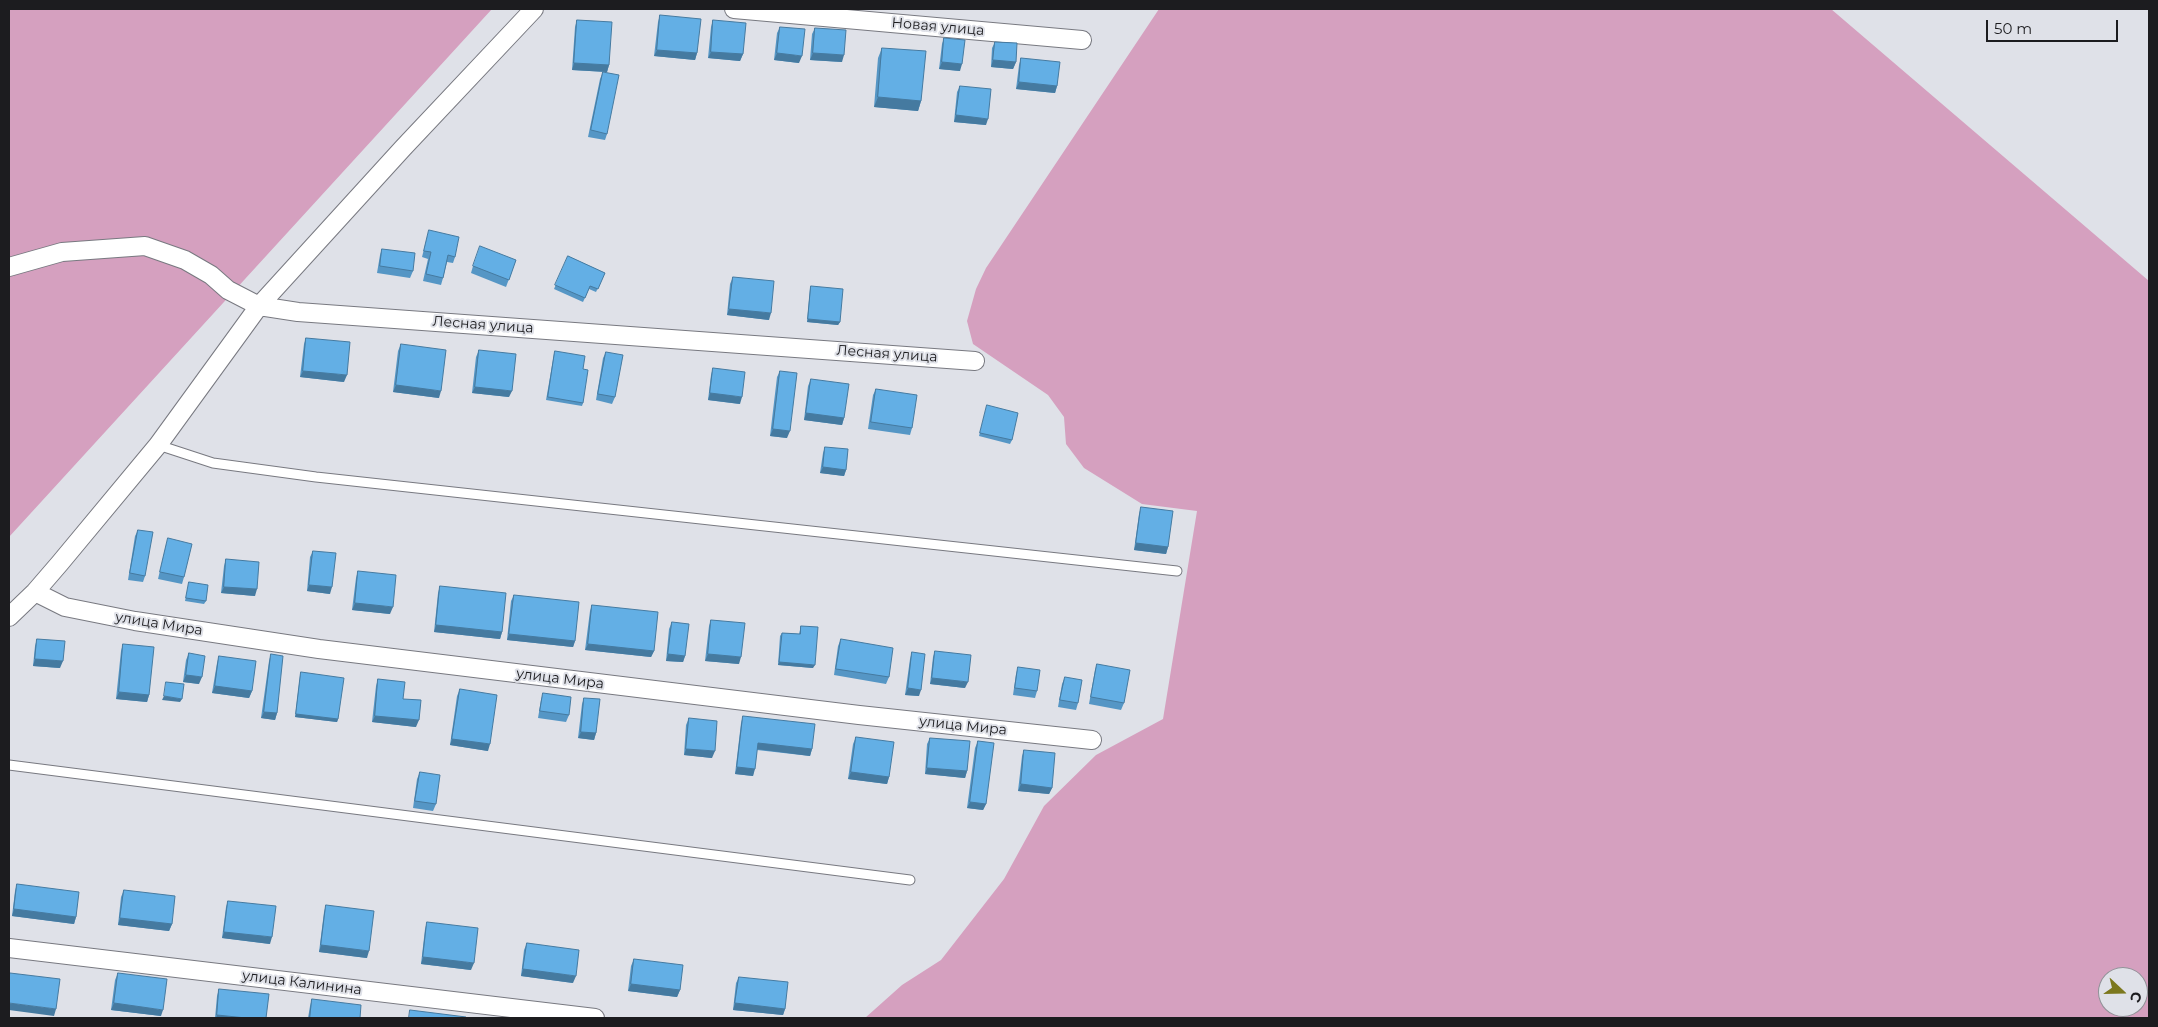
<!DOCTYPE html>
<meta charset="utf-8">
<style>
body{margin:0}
#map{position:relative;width:2158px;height:1027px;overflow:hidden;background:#dfe1e8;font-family:Montserrat,sans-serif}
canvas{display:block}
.frame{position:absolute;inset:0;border:10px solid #1c1c1f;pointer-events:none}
.north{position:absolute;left:2098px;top:967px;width:50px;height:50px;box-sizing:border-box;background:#dfe1e8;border:1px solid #919298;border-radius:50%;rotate:111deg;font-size:14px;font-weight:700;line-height:20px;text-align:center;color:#1c1c1f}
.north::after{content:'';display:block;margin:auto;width:18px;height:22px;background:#7c781e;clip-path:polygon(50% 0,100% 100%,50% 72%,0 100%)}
.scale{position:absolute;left:1986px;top:20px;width:132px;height:22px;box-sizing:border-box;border:2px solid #1c1c1f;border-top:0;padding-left:6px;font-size:15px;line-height:18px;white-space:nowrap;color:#1c1c1f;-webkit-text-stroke:4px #dfe1e8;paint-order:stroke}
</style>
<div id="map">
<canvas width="2158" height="1027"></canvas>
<div class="frame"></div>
<div class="north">С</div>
<div class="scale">50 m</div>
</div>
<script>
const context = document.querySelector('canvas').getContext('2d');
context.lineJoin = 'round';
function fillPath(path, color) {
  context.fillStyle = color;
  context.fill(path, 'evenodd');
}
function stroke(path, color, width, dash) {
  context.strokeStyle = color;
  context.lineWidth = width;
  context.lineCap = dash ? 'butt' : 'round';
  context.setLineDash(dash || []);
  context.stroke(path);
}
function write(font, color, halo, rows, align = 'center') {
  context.font = font + ' Montserrat,sans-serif';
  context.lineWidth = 4;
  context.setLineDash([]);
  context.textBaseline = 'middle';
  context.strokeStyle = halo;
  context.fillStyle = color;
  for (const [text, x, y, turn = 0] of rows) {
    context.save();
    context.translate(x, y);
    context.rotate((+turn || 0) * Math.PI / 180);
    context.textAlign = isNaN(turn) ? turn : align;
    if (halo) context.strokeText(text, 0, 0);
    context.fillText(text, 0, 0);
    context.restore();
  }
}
fillPath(new Path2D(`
 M9,9H492L9,537Z
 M1159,9H1831L2149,281V1018H865L902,985L941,960L1004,879L1044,806L1096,755L1163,719L1197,511L1142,504L1084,468L1066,444L1064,417L1048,395L973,344L967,321L976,289L986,268ZM2108,977H2138V1007H2108Z`), '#d5a0bf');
const lane = new Path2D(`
 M158,445L213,463L316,477L1177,571
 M9,765L910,880`);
const street = new Path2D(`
 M734,9L1082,40
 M9,267L62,252L145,246L185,260L211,275L228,290L259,306L298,312L975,361
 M35,592L65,607L135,621L319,649L859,715L1092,740
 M9,617L35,592L60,563L158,445L259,306L403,148L534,9
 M9,948L595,1018`);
stroke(lane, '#787980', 11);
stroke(street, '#787980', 20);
stroke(lane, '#fff', 9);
stroke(street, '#fff', 18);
fillPath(new Path2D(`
 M660,15L697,53L695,60L654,56L658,22Z
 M577,20L609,65L607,72L572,70L575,27Z
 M713,20L743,54L740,61L708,58L711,27Z
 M780,27L799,63L774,60L777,33Z
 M815,28L842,62L810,60L812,34Z
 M944,38L960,71L939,69L942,44Z
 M995,42L1016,62L1013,69L991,67L992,48Z
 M882,48L921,101L918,111L874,107L878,58Z
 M1021,58L1057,86L1055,93L1016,89L1019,65Z
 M603,72L607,134L605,140L588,137L600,79Z
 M960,86L986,125L954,122L957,92Z
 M429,230L455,257L453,263L447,262L443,278L441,285L423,281L428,259L422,257L427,237Z
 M382,249L413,271L410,278L377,273L380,255Z
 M568,256L605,273L596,292L589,289L583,302L554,289Z
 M516,260L506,287L471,273L473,266Z
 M733,277L769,320L727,315L730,284Z
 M811,286L840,322L838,325L807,322L810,289Z
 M306,338L344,382L300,377L304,344Z
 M401,344L439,398L393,392L398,351Z
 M479,350L509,397L472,393L476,357Z
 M555,351L583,369V403L582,406L546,400L554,354Z
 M606,352L615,397L612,404L596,400L603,358Z
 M713,368L740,404L708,400L711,375Z
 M780,371L787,438L770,436L777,377Z
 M811,379L844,418L842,425L804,420L808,386Z
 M876,389L912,428L910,435L868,429L873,395Z
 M987,405L1012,440L1010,444L979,436Z
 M825,447L846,470L844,476L820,473L823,453Z
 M1141,507L1168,547L1166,554L1134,550L1139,514Z
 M138,530L145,576L143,582L128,580L135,536Z
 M168,538L184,577L182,584L158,579L166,545Z
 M313,551L330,594L307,591L310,557Z
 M226,559L255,596L221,593L224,566Z
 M358,571L390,614L352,610L356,578Z
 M189,582L206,601L204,604L185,601Z
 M440,586L502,632L500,639L434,632L438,593Z
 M514,595L575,641L573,647L507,640L511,601Z
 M592,605L654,651L651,657L585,650L590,611Z
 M711,620L739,664L705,661L709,626Z
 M672,622L685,656L683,662L666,661L669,629Z
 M801,626L813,668L778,665L780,636L782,633L799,634Z
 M37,639L60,668L33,666L35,646Z
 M841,639L889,677L886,684L834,675L838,646Z
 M123,644L149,695L147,702L116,699L121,651Z
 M935,651L965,688L930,684L933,657Z
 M912,652L919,696L905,695L910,659Z
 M189,653L199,684L183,682L186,660Z
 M271,654L277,713L275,720L261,718L269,661Z
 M219,656L252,691L249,698L212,693L217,663Z
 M1097,664L1124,703L1121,710L1089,704L1095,670Z
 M1018,667L1037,691L1035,698L1013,695L1016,674Z
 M301,672L338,719L337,722L295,717L300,676Z
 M1065,677L1078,703L1076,710L1058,707L1062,684Z
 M378,679L403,699L416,727L372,722L376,686Z
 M460,689L488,751L450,745L457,696Z
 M543,693L569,715L566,722L538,718L541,700Z
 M584,698L596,733L594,740L578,738L582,704Z
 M743,716L812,749L810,756L757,750L753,776L735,774L741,723Z
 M689,718L712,758L684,755L686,725Z
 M856,737L889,777L887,784L848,779L853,744Z
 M930,738L967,771L965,778L925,774L927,744Z
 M978,741L986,804L983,810L967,808L975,748Z
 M1024,750L1052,788L1049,794L1018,791L1022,756Z
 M420,772L436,804L433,811L413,808L417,779Z
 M17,884L76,917L74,924L12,916L15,891Z
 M124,890L172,924L169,931L118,925L121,897Z
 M228,901L270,944L222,938L226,907Z
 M326,905L367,958L319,952L324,912Z
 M427,922L471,970L421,964L425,929Z
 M527,943L573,983L521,976L524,950Z
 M634,959L680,990L677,997L628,991L631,966Z
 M118,973L161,1016L111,1010L115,980Z
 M739,977L785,1009L783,1015L733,1010L736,983Z
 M219,989L266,1018H215L217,996Z
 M312,999L360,1018H308L310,1006Z`), '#5596c5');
fillPath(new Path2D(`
 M657,50L697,53L695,60L654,56Z
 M711,52L743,54L740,61L708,58Z
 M777,53L802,56L799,63L774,60Z
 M813,53L844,55L842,62L810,60Z
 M993,60L1016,62L1013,69L991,67Z
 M942,62L962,64L960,71L939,69Z
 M574,63L609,65L607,72L572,70Z
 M1019,82L1057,86L1055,93L1016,89Z
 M878,97L921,101L918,111L874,107Z
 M956,115L988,119L986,125L954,122Z
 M729,309L771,313L769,320L727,315Z
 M808,319L840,322L838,325L807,322Z
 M303,371L347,375L344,382L300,377Z
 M396,385L441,391L439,398L393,392Z
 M475,387L512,391L509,397L472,393Z
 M710,393L742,397L740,404L708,400Z
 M806,413L844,418L842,425L804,420Z
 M773,429L790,431L787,438L770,436Z
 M823,467L846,470L844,476L820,473Z
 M1136,543L1168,547L1166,554L1134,550Z
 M309,585L332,587L330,594L307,591Z
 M224,587L257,589L255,596L221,593Z
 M355,603L393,607L390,614L352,610Z
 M436,625L502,632L500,639L434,632Z
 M509,634L575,641L573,647L507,640Z
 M588,644L654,651L651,657L585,650Z
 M668,654L685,656L683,662L666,661Z
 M708,654L741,657L739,664L705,661Z
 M35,659L63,661L60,668L33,666Z
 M779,662L815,665L813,668L778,665Z
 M186,675L202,677L199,684L183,682Z
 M932,678L968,682L965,688L930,684Z
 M215,686L252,691L249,698L212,693Z
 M908,688L921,690L919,696L905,695Z
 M119,692L149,695L147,702L116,699Z
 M164,696L182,699L180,702L162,700Z
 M264,712L277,713L275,720L261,718Z
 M296,714L338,719L337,722L295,717Z
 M375,716L419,720L416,727L372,722Z
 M581,732L596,733L594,740L578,738Z
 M452,739L490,744L488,751L450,745Z
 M758,743L812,749L810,756L756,749Z
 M686,749L715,751L712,758L684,755Z
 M737,767L755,769L753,776L735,774Z
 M927,768L967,771L965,778L925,774Z
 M851,772L889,777L887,784L848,779Z
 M1021,784L1052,788L1049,794L1018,791Z
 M970,802L986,804L983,810L967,808Z
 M14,909L76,917L74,924L12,916Z
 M120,918L172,924L169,931L118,925Z
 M224,932L272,937L270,944L222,938Z
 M321,945L369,951L367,958L319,952Z
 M423,957L474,963L471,970L421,964Z
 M523,969L576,976L573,983L521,976Z
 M631,984L680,990L677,997L628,991Z
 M9,1003L56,1009L54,1016L9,1010Z
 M114,1003L163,1010L161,1016L111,1010Z
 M735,1003L785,1009L783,1015L733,1010Z
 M217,1015L246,1018H216Z`), '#457aa0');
const building = new Path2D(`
 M660,15L701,19L697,53L657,50Z
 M577,20L612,22L609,65L574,63Z
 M713,20L746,23L743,54L711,52Z
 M780,27L805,29L802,56L777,53Z
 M815,28L846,30L844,55L813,53Z
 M944,38L965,40L962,64L942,62Z
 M995,42L1017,43L1016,62L993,60Z
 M882,48L926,51L921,101L878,97Z
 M1021,58L1060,62L1057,86L1019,82Z
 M603,72L619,75L607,134L591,130Z
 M960,86L991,89L988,119L956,115Z
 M429,230L459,237L455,257L448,255L443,278L426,274L431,252L424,251Z
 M480,246L516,260L509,280L473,266Z
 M382,249L415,253L413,271L380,266Z
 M568,256L605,273L598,289L590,286L585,298L555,285Z
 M733,277L774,281L771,313L729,309Z
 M811,286L843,289L840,322L808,319Z
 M306,338L350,342L347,375L303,371Z
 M401,344L446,350L441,391L396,385Z
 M479,350L516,354L512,391L475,387Z
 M555,351L585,356L583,369L588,370L583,403L548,397Z
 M606,352L623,355L615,397L598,394Z
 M713,368L745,372L742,397L710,393Z
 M780,371L797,373L790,431L773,429Z
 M811,379L849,384L844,418L806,413Z
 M876,389L917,395L912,428L871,422Z
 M987,405L1018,413L1012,440L980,433Z
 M825,447L848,449L846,470L823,467Z
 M1141,507L1173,511L1168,547L1136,543Z
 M138,530L153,532L145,576L130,573Z
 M168,538L192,544L184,577L160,572Z
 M313,551L336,553L332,587L309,585Z
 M226,559L259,562L257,589L224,587Z
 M358,571L396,575L393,607L355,603Z
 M189,582L208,585L206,601L186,598Z
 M440,586L506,593L502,632L436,625Z
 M514,595L579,602L575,641L509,634Z
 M592,605L658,612L654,651L588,644Z
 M711,620L745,623L741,657L708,654Z
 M672,622L689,624L685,656L668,654Z
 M801,626L818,627L815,665L779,662L782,633L800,634Z
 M37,639L65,641L63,661L35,659Z
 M841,639L893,648L889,677L836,669Z
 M123,644L154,647L149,695L119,692Z
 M935,651L971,655L968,682L932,678Z
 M912,652L925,654L921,690L908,688Z
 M189,653L205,656L202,677L186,675Z
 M271,654L283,656L277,713L264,712Z
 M219,656L256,661L252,691L215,686Z
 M1097,664L1130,670L1124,703L1091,697Z
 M1018,667L1040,670L1037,691L1015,688Z
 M301,672L344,678L338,719L296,714Z
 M1065,677L1082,680L1078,703L1060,700Z
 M378,679L405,682L403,699L421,700L419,720L375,716Z
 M166,682L184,684L182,699L164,696Z
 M460,689L497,695L490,744L452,739Z
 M543,693L571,697L569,715L540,711Z
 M584,698L600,699L596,733L581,732Z
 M743,716L815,724L812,749L758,743L755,769L737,767Z
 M689,718L717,721L715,751L686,749Z
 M856,737L894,742L889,777L851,772Z
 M930,738L970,741L967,771L927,768Z
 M978,741L994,743L986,804L970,802Z
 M1024,750L1055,753L1052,788L1021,784Z
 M420,772L440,775L436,804L415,801Z
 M17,884L79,892L76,917L14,909Z
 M124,890L175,896L172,924L120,918Z
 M228,901L276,906L272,937L224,932Z
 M326,905L374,911L369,951L321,945Z
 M427,922L478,928L474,963L423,957Z
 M527,943L579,950L576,976L523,969Z
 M634,959L683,965L680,990L631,984Z
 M10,973L60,979L56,1009L9,1003V986Z
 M118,973L167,979L163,1010L114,1003Z
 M739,977L788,982L785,1009L735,1003Z
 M219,989L269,994L266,1018H246L217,1015Z
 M312,999L361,1005L360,1018H310Z
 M410,1010L466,1017V1018H409Z`);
fillPath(building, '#63afe5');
stroke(building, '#457aa0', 1);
write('14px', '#1c1c1f', '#dfe1e8', [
 ["Новая улица",938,27,5],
 ["Лесная улица",483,325,4],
 ["Лесная улица",887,354,4],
 ["улица Мира",159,624,9],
 ["улица Мира",560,679,7],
 ["улица Мира",963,726,6],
 ["улица Калинина",302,983,7]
]);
</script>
